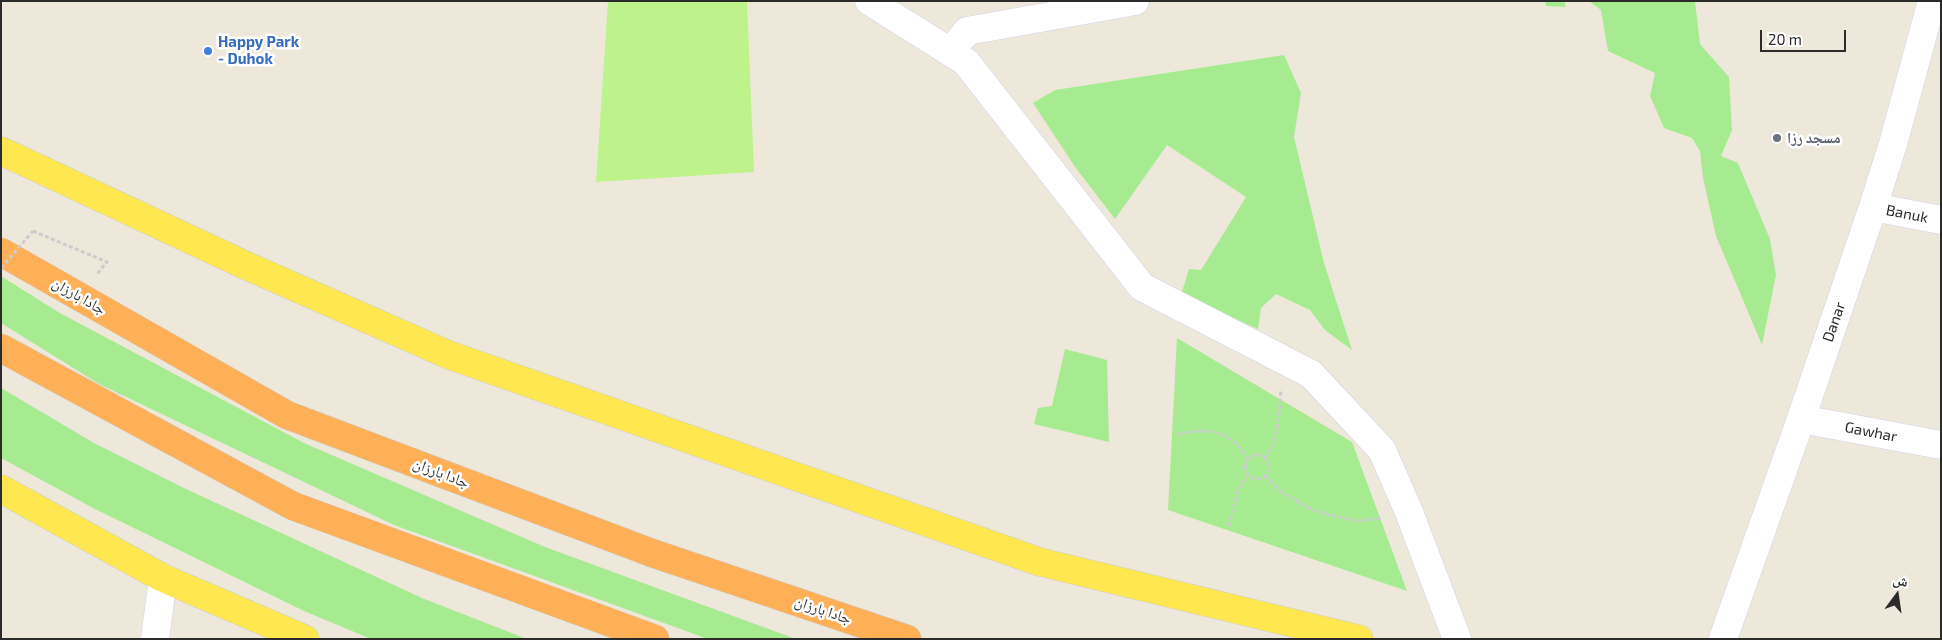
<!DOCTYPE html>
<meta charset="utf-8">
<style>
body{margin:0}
#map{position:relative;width:1942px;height:640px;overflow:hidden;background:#eee8db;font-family:"Exo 2","Noto Naskh Arabic",sans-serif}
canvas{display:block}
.frame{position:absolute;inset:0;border:2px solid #2b2b2b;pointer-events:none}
.north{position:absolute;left:1872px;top:570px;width:50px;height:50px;-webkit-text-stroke:4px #fff;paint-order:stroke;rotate:14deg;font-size:14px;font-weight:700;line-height:20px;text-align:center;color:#2b2b2b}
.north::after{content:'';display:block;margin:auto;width:18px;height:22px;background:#2b2b2b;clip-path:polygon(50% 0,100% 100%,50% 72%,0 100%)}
.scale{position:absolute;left:1760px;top:30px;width:86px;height:22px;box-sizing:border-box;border:2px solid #2b2b2b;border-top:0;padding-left:6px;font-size:15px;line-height:18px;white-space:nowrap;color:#2b2b2b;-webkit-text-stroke:4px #fff;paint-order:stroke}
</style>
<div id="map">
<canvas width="1942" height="640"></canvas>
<div class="frame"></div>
<div class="north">ش</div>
<div class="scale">20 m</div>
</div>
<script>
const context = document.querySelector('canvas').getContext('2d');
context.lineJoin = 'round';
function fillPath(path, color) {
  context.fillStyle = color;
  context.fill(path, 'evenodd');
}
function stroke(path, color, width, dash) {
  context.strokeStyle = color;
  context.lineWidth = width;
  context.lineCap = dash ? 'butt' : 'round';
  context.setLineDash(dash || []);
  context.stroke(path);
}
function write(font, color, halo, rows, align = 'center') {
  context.font = font + ' "Exo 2","Noto Naskh Arabic",sans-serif';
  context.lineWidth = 5;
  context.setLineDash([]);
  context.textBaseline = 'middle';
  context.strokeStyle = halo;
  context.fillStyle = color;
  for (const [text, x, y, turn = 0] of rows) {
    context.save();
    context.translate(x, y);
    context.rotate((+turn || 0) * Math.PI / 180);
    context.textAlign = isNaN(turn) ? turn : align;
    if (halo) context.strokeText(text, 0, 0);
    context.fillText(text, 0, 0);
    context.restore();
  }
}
fillPath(new Path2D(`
 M1545,1H1564L1566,7L1546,6Z
 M1589,1H1695L1700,44L1729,77L1732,130L1721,156L1738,163L1770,239L1776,275L1762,345L1716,236L1703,178L1700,151L1692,138L1664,128L1650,96L1655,73L1608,51L1601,10Z
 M1284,55L1301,93L1294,137L1324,263L1352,350L1325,330L1310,310L1276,294L1261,308L1258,329L1181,295L1189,269L1201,270L1246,197L1167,145L1115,219L1075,167L1033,103L1055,90Z
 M1,276L58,312L304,443L545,547L796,639H708L394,525L99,384L1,323Z
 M1177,338L1352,442L1407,591L1168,510Z
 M1065,349L1107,360L1109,442L1034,424L1038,408L1052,406Z
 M1,388L94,443L184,488L422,598L527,639H371L304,611L95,509L1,458Z`), '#a7eb91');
fillPath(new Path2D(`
 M608,1H747L754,172L596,182Z`), '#bef38c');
const minor = new Path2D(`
 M869,1L966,62L1142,287L1311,374L1382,450L1409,512L1457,639
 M950,52L967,31L1135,1
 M1873,207L1941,220
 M1801,419L1941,445
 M155,639L163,578
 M1723,639L1801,419L1873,207L1893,144L1932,1`);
const major = new Path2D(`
 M1,151L247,266L449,355L1040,562L1359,639
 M1,489L163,578L305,639`);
const highway = new Path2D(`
 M1,252L287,415L652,553L907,639
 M1,348L293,506L655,639`);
stroke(minor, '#d0d2e5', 29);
stroke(major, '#ccc', 29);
stroke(highway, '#ccc', 29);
stroke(new Path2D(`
 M33,231L107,262L96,275
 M1178,434C1208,428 1232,429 1248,460
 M1245 467a12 12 0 1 1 24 0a12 12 0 1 1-24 0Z
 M1265,458C1280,438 1279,413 1281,389
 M1266,476L1281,492L1311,509L1329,515L1358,521L1382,518
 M1229,526L1237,494L1248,474`), '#ccc', 3, [4, 2.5]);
stroke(minor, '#fff', 28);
stroke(major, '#ffe74f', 28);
stroke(highway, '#ffaf55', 28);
stroke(new Path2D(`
 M1,268L33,231`), '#ccc', 3, [4, 2.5]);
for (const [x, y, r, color] of [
 [208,51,5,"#3f7fe0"],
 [1777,138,5,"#6b7280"]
]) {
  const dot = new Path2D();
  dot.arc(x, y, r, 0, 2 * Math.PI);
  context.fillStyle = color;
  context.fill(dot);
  stroke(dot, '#fff', 2);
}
write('bold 15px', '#366cbe', '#fff', [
 ["Happy Park",218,42],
 ["- Duhok",218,59]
], 'left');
write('bold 15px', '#5b616d', '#fff', [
 ["مسجد رزا",1787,138]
], 'left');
write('15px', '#2b2b2b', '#fff', [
 ["Banuk",1907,214,11],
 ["جادا بارزان",79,296,30],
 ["Danar",1834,322,-71],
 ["Gawhar",1871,432,11],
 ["جادا بارزان",441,473,21],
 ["جادا بارزان",823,610,19]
]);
</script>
